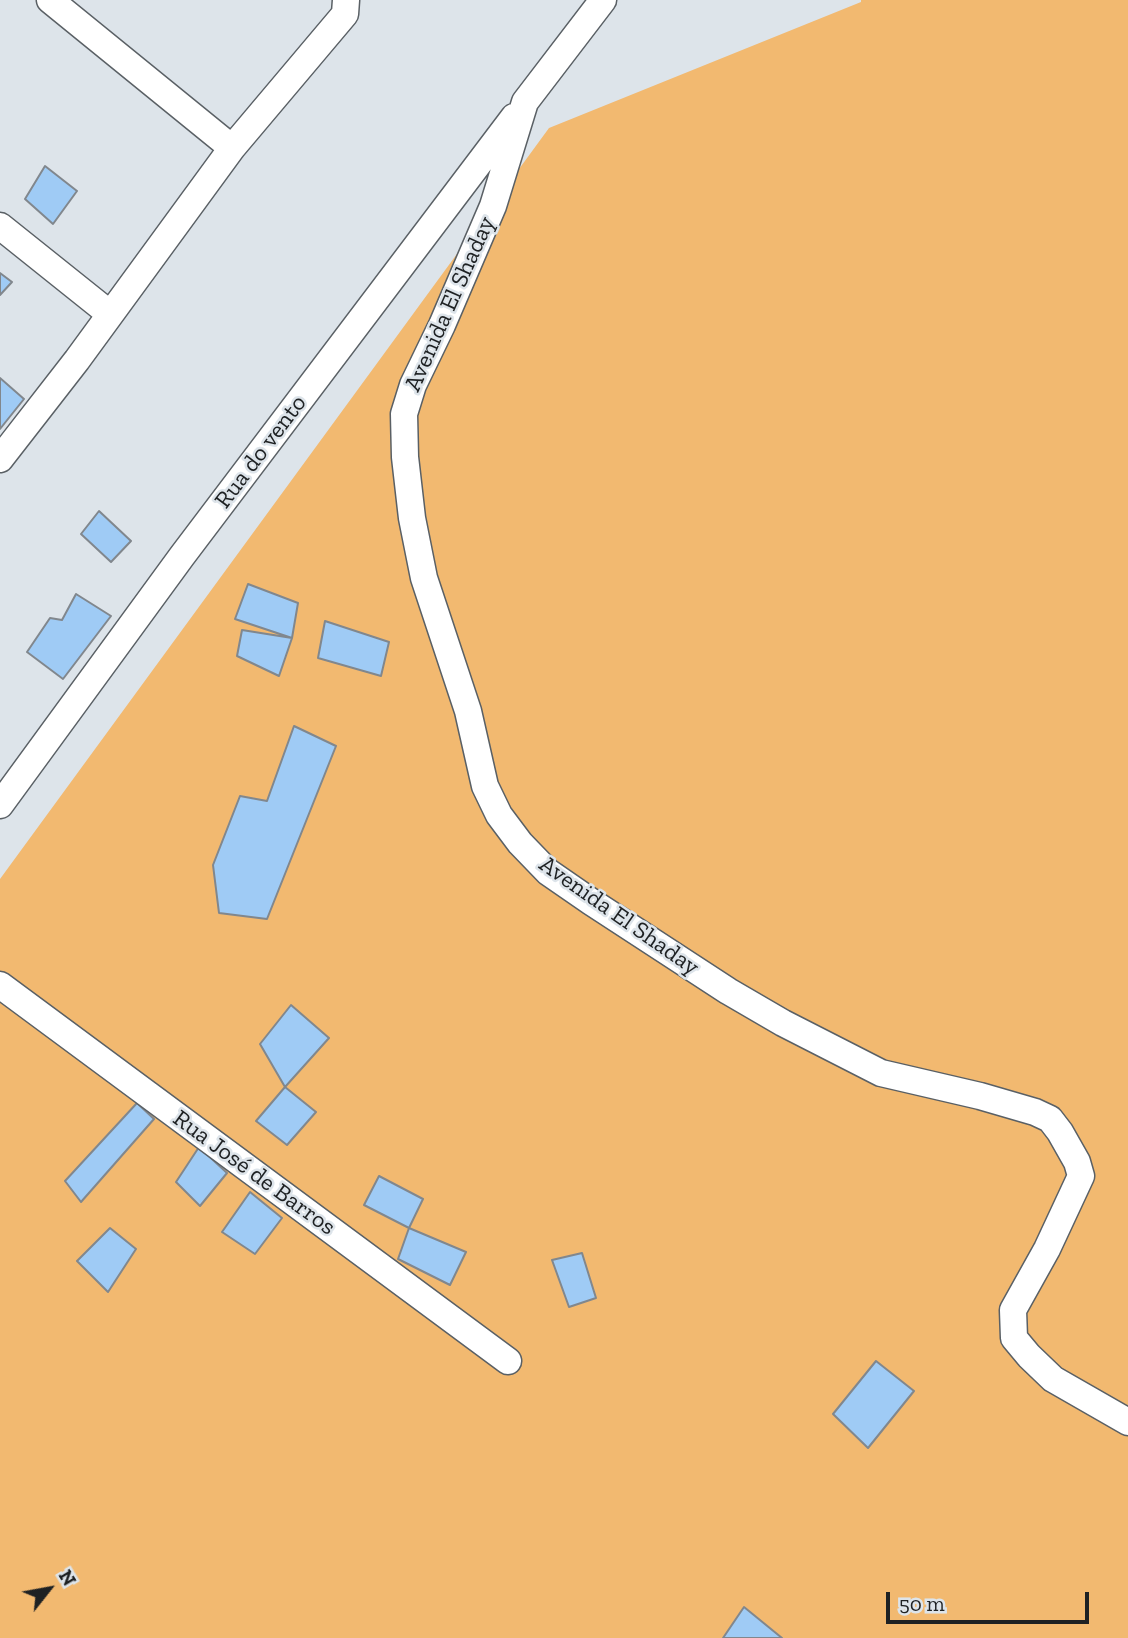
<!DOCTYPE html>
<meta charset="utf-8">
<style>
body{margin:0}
#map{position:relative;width:1128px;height:1638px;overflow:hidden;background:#dde4ea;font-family:"Zilla Slab",serif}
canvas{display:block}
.north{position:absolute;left:14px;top:1554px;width:70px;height:70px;-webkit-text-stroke:5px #dde4ea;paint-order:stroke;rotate:59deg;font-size:19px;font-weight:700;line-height:28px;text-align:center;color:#1e2123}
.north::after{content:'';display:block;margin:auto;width:24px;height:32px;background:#1e2123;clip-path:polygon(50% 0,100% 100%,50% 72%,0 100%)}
.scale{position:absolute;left:886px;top:1592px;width:203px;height:32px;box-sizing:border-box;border:4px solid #1e2123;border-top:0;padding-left:9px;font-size:21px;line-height:24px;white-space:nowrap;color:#1e2123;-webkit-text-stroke:5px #dde4ea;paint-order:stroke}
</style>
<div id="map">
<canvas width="1128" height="1638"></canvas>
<div class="north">N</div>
<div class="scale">50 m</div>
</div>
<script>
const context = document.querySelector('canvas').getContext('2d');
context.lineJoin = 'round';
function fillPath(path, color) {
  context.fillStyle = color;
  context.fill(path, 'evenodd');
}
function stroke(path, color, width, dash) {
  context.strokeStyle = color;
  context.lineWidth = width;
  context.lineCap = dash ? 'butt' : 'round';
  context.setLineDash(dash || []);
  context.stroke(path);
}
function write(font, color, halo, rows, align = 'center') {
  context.font = font + ' "Zilla Slab",serif';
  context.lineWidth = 5;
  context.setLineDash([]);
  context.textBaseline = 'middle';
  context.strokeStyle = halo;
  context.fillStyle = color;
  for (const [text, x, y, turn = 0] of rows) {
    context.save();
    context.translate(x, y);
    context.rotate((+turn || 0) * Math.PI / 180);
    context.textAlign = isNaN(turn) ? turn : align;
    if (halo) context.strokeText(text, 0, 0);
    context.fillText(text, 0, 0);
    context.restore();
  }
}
fillPath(new Path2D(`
 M861,0H1128V1638H0V879L549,128L861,2Z`), '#f2b970');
const building = new Path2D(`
 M45,166L77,191L53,224L25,199Z
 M0,273L12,282L0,295Z
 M0,378L24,399L0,429Z
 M99,511L131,541L111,562L81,534Z
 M248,584L298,603L292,638L235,619Z
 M76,594L111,616L63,679L27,652L50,618L62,620Z
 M325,621L389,642L381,676L318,658Z
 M242,630L292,638L279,676L237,656Z
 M294,726L336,746L267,919L219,913L213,865L240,796L267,801Z
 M291,1005L329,1038L285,1087L260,1044Z
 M285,1087L316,1112L287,1145L256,1121Z
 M137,1103L154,1119L81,1202L65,1181Z
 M199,1147L227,1173L200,1206L176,1182Z
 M379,1176L423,1199L409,1228L364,1205Z
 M250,1192L282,1218L255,1254L222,1232Z
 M110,1228L136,1249L108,1292L77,1261Z
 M409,1228L466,1252L450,1285L398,1259Z
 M582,1253L596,1298L569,1307L552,1260Z
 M876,1361L914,1391L868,1448L833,1414Z
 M744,1607L782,1638H723Z`);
fillPath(building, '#9fcbf5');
stroke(building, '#81878d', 2);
const minor = new Path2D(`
 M50,0L232,148
 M603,0L525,102L493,206L442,325L413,385L404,414L405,457L412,518L424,578L468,711L485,786L499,815L520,843L548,872L590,901L728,991L783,1023L881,1073L980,1096L1035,1112L1050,1119L1060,1132L1077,1162L1081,1176L1047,1249L1013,1310L1014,1338L1029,1356L1053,1379L1128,1422
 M0,226L110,314
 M0,459L77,360L232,148L345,14L346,0
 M0,805L182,556L514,117
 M0,985L508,1361`);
stroke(minor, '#5a6065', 29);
stroke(minor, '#fff', 26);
write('24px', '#1e2123', '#dde4ea', [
 ["Avenida El Shaday",450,304,-66],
 ["Rua do vento",261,452,-53],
 ["Avenida El Shaday",619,916,35],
 ["Rua José de Barros",254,1173,36]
]);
</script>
